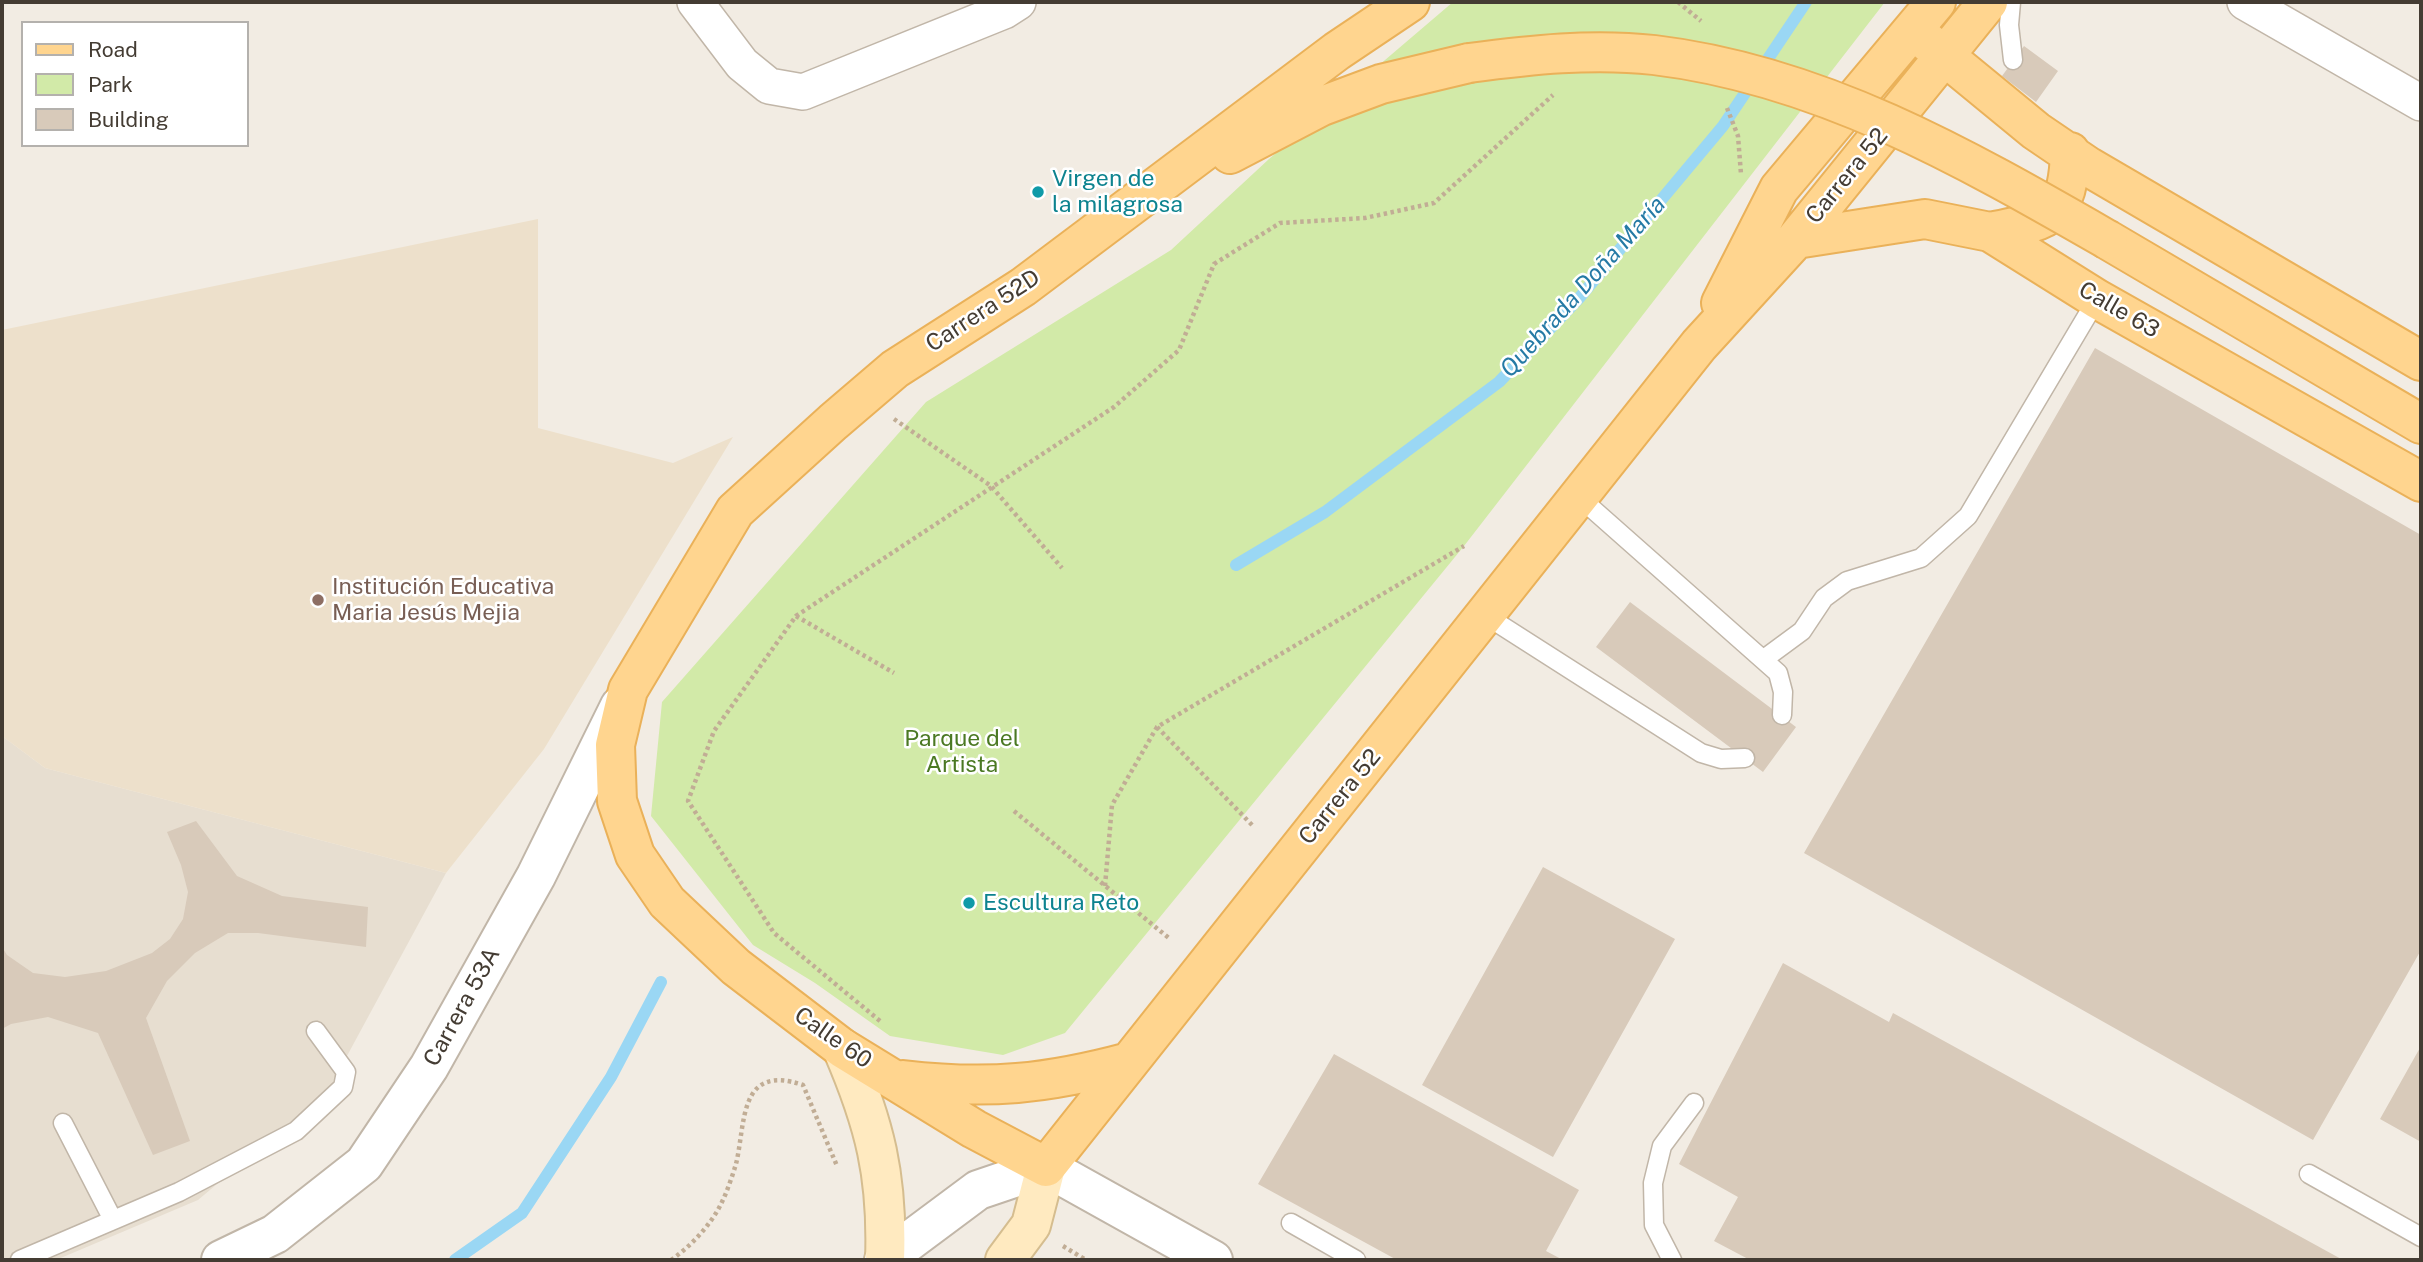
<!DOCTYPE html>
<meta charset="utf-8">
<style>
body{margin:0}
#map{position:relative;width:2423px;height:1262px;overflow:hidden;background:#f2ece3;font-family:"Public Sans",sans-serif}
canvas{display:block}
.frame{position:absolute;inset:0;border:4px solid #443c33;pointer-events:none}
.legend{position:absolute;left:21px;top:21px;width:228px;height:126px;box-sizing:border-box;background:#fff;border:2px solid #b4b1ad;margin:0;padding:9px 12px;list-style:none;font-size:21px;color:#443c33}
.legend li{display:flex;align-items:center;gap:14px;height:35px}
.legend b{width:35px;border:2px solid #b4b1ad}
</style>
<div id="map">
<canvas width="2423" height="1262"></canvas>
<div class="frame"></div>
<ul class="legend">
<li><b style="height:9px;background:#ffd58f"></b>Road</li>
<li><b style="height:19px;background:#d2eaa8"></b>Park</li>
<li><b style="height:19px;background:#d8caba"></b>Building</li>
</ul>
</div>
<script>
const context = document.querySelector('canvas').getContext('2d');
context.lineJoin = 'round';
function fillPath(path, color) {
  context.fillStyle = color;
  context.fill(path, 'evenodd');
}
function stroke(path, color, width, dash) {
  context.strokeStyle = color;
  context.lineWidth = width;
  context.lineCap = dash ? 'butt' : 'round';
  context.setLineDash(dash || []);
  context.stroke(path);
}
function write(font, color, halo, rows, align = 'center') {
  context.font = font + ' "Public Sans",sans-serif';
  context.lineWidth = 5;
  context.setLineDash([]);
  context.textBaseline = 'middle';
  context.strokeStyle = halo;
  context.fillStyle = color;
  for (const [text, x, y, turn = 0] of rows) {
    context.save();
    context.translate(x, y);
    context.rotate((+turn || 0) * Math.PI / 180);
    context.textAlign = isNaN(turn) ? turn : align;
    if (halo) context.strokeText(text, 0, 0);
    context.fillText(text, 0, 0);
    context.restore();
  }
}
fillPath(new Path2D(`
 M2,736L45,768L446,873L328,1091L198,1200L56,1260H2Z`), '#e7ded0');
fillPath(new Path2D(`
 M538,219V428L673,463L733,437L544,749L446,873L45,768L2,736V330Z`), '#ede0cb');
fillPath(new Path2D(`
 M1453,2H1885L1464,546L1065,1033L1003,1055L890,1036L815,983L753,945L651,816L662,702L926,402L1171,250L1269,159Z`), '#d2eaa8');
stroke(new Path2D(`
 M1236,565L1325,512L1499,382L1580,297L1723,126L1806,2
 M455,1260L522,1213L611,1077L661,982`), '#9ad7f4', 12);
fillPath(new Path2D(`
 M2024,46L2058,71L2036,102L2002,76Z
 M2095,348L2421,535V950L2313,1140L1804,853Z
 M1630,602L1796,727L1763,772L1596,647Z
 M196,821L237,876L282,896L368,907L366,947L258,933H228L195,953L167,981L146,1018L190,1141L153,1155L98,1033L48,1017L11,1024L2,1029V947L7,955L33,973L65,977L106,971L152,953L170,939L183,919L188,892L181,865L167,832Z
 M1543,867L1675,939L1553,1157L1422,1085Z
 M1783,963L1889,1022L1893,1013L2343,1260H1750L1714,1241L1738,1197L1679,1164Z
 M2421,1046V1142L2380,1119Z
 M1334,1054L1579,1190L1546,1251L1563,1260H1397L1258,1184Z`), '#d8caba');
const service = new Path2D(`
 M2011,2L2009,25L2013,60
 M1579,497L1778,673L1783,692L1782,715
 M1485,615L1701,753L1721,759L1745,758
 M1764,659L1802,631L1824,598L1847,581L1921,558L1968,516L2097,299
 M63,1123L113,1220
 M2309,1174L2421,1237
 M1291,1223L1356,1260
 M20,1260L179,1192L296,1131L343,1087L346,1072L316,1031
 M1672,1260L1654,1225L1653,1183L1662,1146L1694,1103`);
const minor = new Path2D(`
 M695,2L742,64L769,86L803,92L1004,11L1018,2
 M2245,2L2421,103`);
const tertiary = new Path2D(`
 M221,1260L275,1234L364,1164L429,1067L536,876L620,706
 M884,1260L978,1190L1046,1167L1213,1260`);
const secondary = new Path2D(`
 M842,1048C875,1124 888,1177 885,1260
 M1005,1260L1031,1225L1046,1167`);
const primary = new Path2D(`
 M1410,2L1337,51L1023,287L895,369L833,422L735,511L628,690L615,745L617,801L635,855L667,902L736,967L842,1048L974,1129L1046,1167L1699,345L1796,239L1988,2
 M1913,30L2036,131L2089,167L2421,361
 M1230,154L1322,106L1381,84L1469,63
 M1990,232C2050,220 2068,219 2070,152
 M1796,239L1925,219L1990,232L2097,299L2421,482
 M2108,240L2421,424
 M1721,303L1779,189L1936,2
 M903,1080C988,1090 1047,1084 1129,1062`);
stroke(service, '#c1b6a8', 21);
stroke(minor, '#c1b6a8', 38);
stroke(tertiary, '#c1b6a8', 42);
stroke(secondary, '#d5bd8f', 42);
stroke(primary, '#eab159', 42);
stroke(new Path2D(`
 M1678,2L1701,21
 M1727,108L1738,136L1741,174
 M894,419L991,486L1062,568
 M796,616L894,673
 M1157,727L1254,827
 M1014,811L1170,939
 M1105,886L1112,805L1157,727L1464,546
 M880,1021L774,933L688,801L714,731L796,616L1114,407L1179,350L1214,264L1280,223L1365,218L1434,203L1553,95
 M1063,1246L1086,1260
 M671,1260C691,1246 710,1226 721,1204C727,1192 732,1177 736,1164C746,1123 738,1063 803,1085L837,1166`), '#c1ad95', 4.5, [3.5, 3.5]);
stroke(service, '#fff', 18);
stroke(minor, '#fff', 35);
stroke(tertiary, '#fff', 38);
stroke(secondary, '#ffeac0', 38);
stroke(primary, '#ffd58f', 38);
const primaryBridge = new Path2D(`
 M1469,63C1530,55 1592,48 1654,55C1821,75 1965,158 2108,240`);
stroke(primaryBridge, '#eab159', 42, []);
stroke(primaryBridge, '#ffd58f', 38);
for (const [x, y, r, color] of [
 [1038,192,7,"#0f9aa8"],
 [318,600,7,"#8d6e63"],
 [969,903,7,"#0f9aa8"]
]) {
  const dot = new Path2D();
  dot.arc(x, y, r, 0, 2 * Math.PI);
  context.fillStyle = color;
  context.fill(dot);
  stroke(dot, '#fff', 2.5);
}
write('23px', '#443c33', '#fff', [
 ["Carrera 52",1847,176,-51],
 ["Calle 63",2119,310,30],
 ["Carrera 52D",983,311,-33],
 ["Carrera 52",1340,797,-51],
 ["Carrera 53A",462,1007,-61],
 ["Calle 60",833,1038,35]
]);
write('23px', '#0d838f', '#fff', [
 ["Virgen de",1052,179],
 ["la milagrosa",1052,205],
 ["Escultura Reto",983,903]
], 'left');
write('23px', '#785e54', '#fff', [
 ["Institución Educativa",332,587],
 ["Maria Jesús Mejia",332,613]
], 'left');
write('23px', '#4b7923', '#fff', [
 ["Parque del",962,739],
 ["Artista",962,765]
]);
write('italic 24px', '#257aa5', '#fff', [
 ["Quebrada Doña María",1583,287,-48]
]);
</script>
